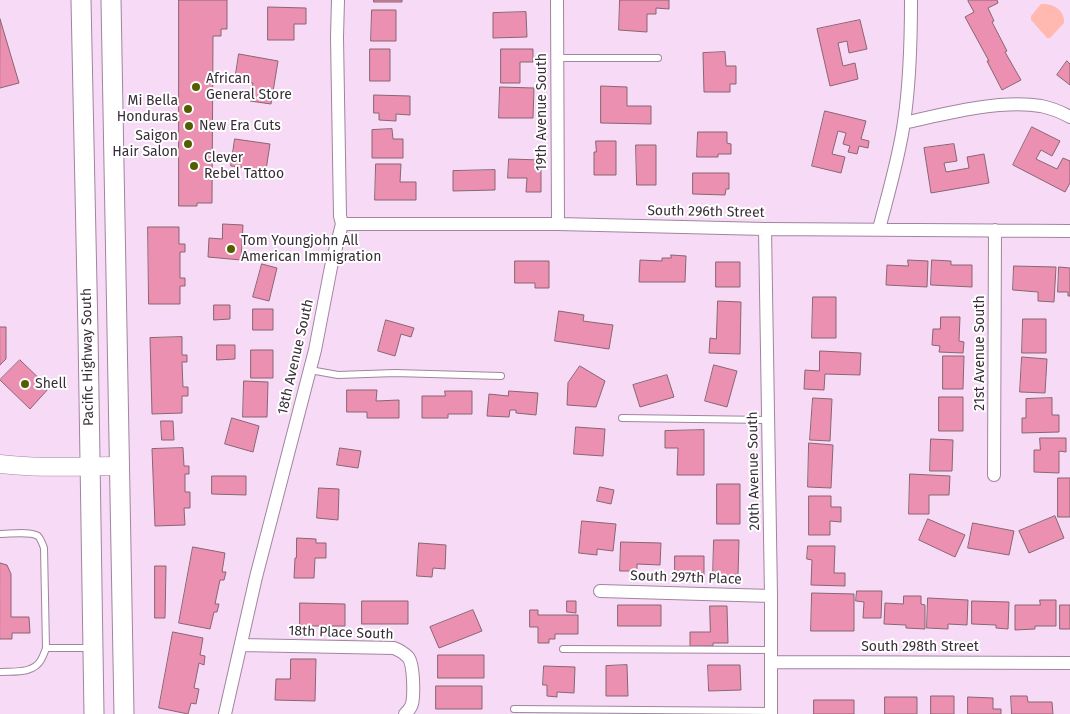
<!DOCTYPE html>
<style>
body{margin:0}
canvas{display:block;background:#f7daf6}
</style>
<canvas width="1070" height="714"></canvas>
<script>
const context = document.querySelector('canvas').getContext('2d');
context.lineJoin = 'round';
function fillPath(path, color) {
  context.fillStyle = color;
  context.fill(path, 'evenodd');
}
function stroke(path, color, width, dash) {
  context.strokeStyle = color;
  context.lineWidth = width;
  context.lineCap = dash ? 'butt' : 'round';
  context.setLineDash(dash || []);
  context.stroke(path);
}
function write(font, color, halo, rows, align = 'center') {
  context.font = font + ' "Fira Sans",sans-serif';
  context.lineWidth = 4;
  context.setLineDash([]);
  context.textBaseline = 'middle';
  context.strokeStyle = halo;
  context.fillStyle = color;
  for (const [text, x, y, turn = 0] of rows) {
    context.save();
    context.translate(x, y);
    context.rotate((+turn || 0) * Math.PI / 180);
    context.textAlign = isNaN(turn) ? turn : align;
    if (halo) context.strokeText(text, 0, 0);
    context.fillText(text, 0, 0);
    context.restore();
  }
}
fillPath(new Path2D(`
 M1041,4C1053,3 1065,10 1064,23L1050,38H1047L1031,20V16Z`), '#ffb9b0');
const building = new Path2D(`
 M179,0H227V29H221V36H213L212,203H197V206H179Z
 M374,0H402V2H374Z
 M620,0H669V9L656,8V14H647V32L619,30Z
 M970,0H997L998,3L988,8L994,21L992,22L1007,51L1005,52L1021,80L1002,90L987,61H989L965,17L974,12L968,1Z
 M268,7L306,8V24H294V40H268Z
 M372,10H396V41H371Z
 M526,12L527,37L493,38V13Z
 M0,19L19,83L0,88Z
 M860,20L867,49L849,53L847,41L838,43L843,66L855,63L858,79L830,86L817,29Z
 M370,49H390V81H370Z
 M501,49H533V62H520V83H501Z
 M725,52L726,66H736V84H730V92H704L703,53Z
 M239,54L278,61L271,104L250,101L253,83L235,80Z
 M1067,61L1070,64V85L1057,75Z
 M601,86L627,87V106H651V124L601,123Z
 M500,87L534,88L533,118H499Z
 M374,95L410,96V115L396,114V121L379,120V113H374Z
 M825,111L866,121L861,139L869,141L868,148L859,146L857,154L848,152L850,146L843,144L846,133L838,131L832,154L845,157L841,173L812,166Z
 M1032,127L1060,141L1052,156L1041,150L1036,159L1057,169L1063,158L1070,161V183L1065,192L1013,165Z
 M392,129L393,139H403V158H372V130Z
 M698,132H727V143L731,144V154H718V157H697Z
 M235,139L270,144L266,170L231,166Z
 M596,141H616V175H594V152H596Z
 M954,144L957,161L944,163L946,172L969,168L967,157L984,154L989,183L931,193L924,148Z
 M636,145H656V185H637Z
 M509,159L541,160V192H526L527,178H508Z
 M376,164H401L400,182H416V200H375Z
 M495,170V190L453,191V171Z
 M693,173H729V189H726L725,195L693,194Z
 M223,224L243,225L241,260L208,257L209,238L222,239Z
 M148,227H179V244H185V252H180V278H185V286H180V304H149Z
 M671,255L686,256L685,282H639L640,260L662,261V258H671Z
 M908,260L928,261L927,287L886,285L887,265L908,266Z
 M932,260L951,261V265H972V287L931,285Z
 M515,261H549V288H535V283H515Z
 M716,262H740V287H716Z
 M262,264L277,268L269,301L253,297Z
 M1014,266L1056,267L1054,302L1038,301V292L1013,290Z
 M1059,267L1070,268V296H1068V292H1058Z
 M813,297H836V338H812Z
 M718,301L741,302L740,354L709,353L710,338L716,339Z
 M214,305H230V319L214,320Z
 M253,309H273V330H253Z
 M559,311L584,315L583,321L613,325L609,349L555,341Z
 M941,317H960L959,341L964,342L963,353L939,352L940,346L932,345L933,329H940Z
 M1023,319H1046V353H1022Z
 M386,320L414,328L411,337L401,334L395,356L378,351Z
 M0,327H6V359L0,365Z
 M182,337V355H187V362H182L183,387H188V396H182V413L152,414L150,338Z
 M217,345H235V359L217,360Z
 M251,350H273V378H251Z
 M820,351L861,353L860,375L825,374L824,390L804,389L805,370L819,371Z
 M943,356H964L963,389H943Z
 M1022,357L1047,359L1045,393L1020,392Z
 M20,360L49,388L30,409L0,380Z
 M714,365L737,371L727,407L705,401Z
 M580,366L605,381L596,407L567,405L568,383Z
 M667,375L674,397L640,407L633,385Z
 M244,381L268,382L267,417H243Z
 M347,390H377L376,401L399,400V418H367V412H347Z
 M445,391H472V414H448V418H422V396H445Z
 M509,391L538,393L536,415L516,413V410H510L509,417L487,416L489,394L508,396Z
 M939,397H963V431H939Z
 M813,398L832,399L830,441L810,440Z
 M1052,398V415H1059V432L1022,433V418H1026V399Z
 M232,418L259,426L253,452L225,444Z
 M161,421H173L174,440H162Z
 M576,427L605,429L603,456L574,454Z
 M704,430V475H677L678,448H665V431Z
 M1040,438H1066V452L1059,451V473L1034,472V450H1040Z
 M931,439L953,440L952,471H930Z
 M809,443L833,445L831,488L808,487Z
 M183,448L184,466H189V474H185V492H190V508H184L185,525L155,526L152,449Z
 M340,448L361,451L358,468L337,465Z
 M910,474L950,476L949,495H929V514H909Z
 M212,476H246V495L212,494Z
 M1058,478H1070V517H1058Z
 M717,484H740V524H717Z
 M600,487L614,490L611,504L597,501Z
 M319,488L339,489L338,520L317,518Z
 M809,496H831V507H841V522L830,521V535H809Z
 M1055,516L1064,538L1029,553L1019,531Z
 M928,519L965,535L955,557L919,540Z
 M582,521L616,524L613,551L597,549V555L579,553Z
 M973,523L1014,531L1009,555L968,548Z
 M297,538L316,539V543H326V558H315L314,578H294L295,558H296Z
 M714,540H739L738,576H713Z
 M621,542L661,543L660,565L637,564V571H620Z
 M419,543L446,545L445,569L433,568L432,577L417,576Z
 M808,546H835L834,573H845V586L811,585L812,560L807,559Z
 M193,547L225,553L222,572H226L224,580H220L215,604H219L217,612H214L210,629L179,623Z
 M675,556H704V576H675Z
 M0,563L7,565L11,574V617H29L30,633H12V639H0Z
 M155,566H166L165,618H155Z
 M857,591H882L881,618H863L864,602L856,601Z
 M812,593L854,594V631H811Z
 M904,596H921V604L925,605V629L906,628V625L884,624L885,603L903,604Z
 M928,598L968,600L967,625L948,624V629L927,628Z
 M1040,600H1056V626H1035V629L1015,630V605H1040Z
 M362,601H408V624H362Z
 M567,601H576V613L567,612Z
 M972,601L1009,602L1008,629L996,628V625L972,624Z
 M300,603L345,604V626H300Z
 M618,605H661V626H618Z
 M1060,605H1070V629H1060Z
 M710,606H727L728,643H713V646H690V632H710Z
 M473,610L482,631L439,648L430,627Z
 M530,610H538V615H578V634H555V639H549V643H538V627H530Z
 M173,632L203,638L200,655L205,656L204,665L199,663L194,688L199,689L196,704L191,703L188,714L159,708Z
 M438,655H484V678H438Z
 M291,659H316L315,701L275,700L276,679H290Z
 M627,665L628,696H606V666Z
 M708,665H740L741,690L709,691Z
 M544,666L575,667L574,693L557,692V697L547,696V685H543Z
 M436,686H482V709H436Z
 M931,696H954V714H931Z
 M1011,696H1027L1028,702H1052L1053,714H1012Z
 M885,697H917V714H885Z
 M968,697L993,698V709H1001V714H968Z
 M814,700H854V714H814Z`);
fillPath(building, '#eb90b1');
stroke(building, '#896571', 1);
const lane = new Path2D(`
 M557,58H658
 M310,370L338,375L395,373L501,376
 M622,418L768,420
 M0,534C10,534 30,531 38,536C41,539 42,543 44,548L46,648C45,652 43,656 41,660C33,674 14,671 0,672
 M46,648H92
 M563,649L771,650
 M514,709L771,711`);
const street = new Path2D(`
 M557,0L558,224
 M904,123C943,114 1001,99 1041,106C1051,108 1061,112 1070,117
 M342,224H558L765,229L1070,231
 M765,229L771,596V714
 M879,229C888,194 899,158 904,122C910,82 911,41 911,0
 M994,475L995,230
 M600,591L771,596
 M241,645L394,648C399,650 404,653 408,657C414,664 414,695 412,704C411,708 408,711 405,714
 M771,662L1070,663
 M225,714L256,577L315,350L331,267L342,224L340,216L337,37L338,0`);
const secondary = new Path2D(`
 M0,464C40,469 80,466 120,466`);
const primary = new Path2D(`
 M81,0L88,333L94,714
 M111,0L124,714`);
stroke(lane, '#a0859f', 8);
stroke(street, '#a0859f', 14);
stroke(secondary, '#a0859f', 19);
stroke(primary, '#a0859f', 21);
stroke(lane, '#fff', 6);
stroke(street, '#fff', 12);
stroke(secondary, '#fff', 18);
stroke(primary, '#fff', 19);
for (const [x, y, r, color] of [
 [196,87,5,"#525e00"],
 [188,109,5,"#525e00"],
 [189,126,5,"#525e00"],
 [188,144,5,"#525e00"],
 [194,166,5,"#525e00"],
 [231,249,5,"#525e00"],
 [25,384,5,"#525e00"]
]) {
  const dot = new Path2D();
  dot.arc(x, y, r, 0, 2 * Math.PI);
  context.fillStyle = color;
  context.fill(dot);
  stroke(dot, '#fff', 2);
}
write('14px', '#382d37', '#fff', [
 ["African",206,79],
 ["General Store",206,95],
 ["Mi Bella",178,101,"right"],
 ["Honduras",178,117,"right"],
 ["New Era Cuts",199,126],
 ["Saigon",178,136,"right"],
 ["Hair Salon",178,152,"right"],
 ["Clever",204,158],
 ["Rebel Tattoo",204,174],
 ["Tom Youngjohn All",241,241],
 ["American Immigration",241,257],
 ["Shell",35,384]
], 'left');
write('14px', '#382d37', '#fff', [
 ["19th Avenue South",542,112,-90],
 ["South 296th Street",706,212,1],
 ["21st Avenue South",980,353,-90],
 ["Pacific Highway South",88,357,-91],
 ["18th Avenue South",296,357,-77],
 ["20th Avenue South",754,471,-91],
 ["South 297th Place",686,578,2],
 ["18th Place South",341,633,2],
 ["South 298th Street",920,647]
]);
</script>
